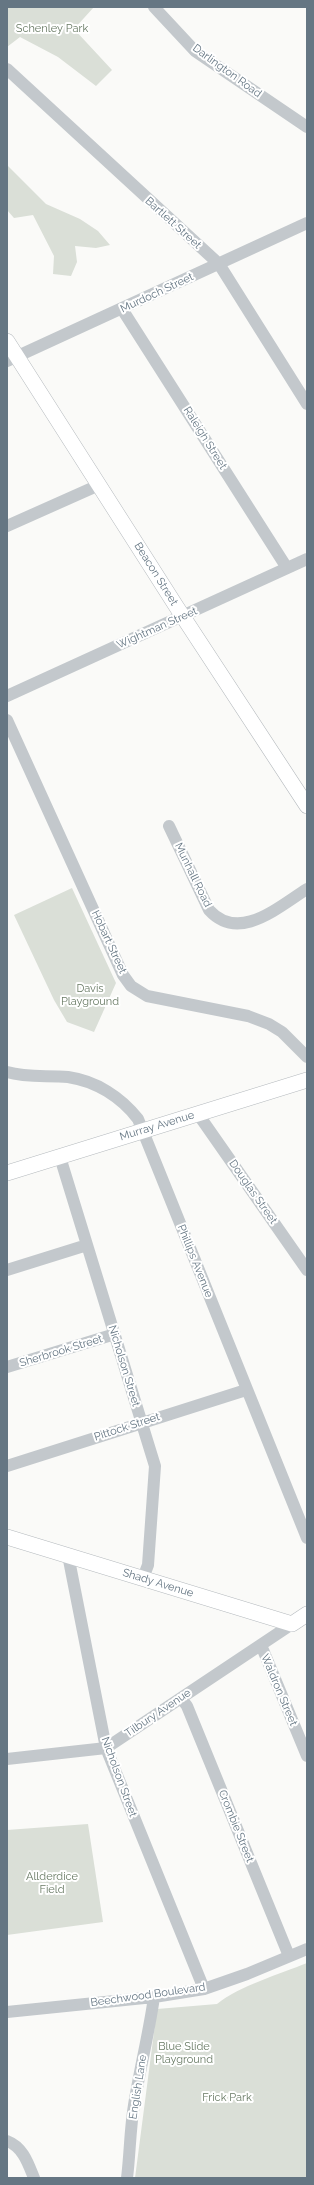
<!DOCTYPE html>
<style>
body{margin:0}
#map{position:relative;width:314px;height:2185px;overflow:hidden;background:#fafaf8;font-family:Raleway,sans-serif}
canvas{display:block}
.frame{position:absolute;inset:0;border:8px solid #657683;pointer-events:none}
</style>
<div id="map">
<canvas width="314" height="2185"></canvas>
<div class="frame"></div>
</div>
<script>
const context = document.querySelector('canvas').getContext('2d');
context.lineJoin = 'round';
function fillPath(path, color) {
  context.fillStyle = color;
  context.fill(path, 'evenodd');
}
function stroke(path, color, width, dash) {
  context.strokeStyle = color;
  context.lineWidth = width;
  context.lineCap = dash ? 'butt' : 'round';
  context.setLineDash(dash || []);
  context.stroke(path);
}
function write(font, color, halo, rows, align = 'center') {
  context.font = font + ' Raleway,sans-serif';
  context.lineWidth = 4;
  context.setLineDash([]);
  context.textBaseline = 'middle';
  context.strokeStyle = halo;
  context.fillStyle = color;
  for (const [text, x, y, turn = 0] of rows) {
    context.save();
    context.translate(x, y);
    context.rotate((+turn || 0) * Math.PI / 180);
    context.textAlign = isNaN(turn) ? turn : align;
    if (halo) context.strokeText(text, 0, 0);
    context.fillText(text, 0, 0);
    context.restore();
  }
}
fillPath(new Path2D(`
 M7,7H94L74,29L112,70L96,86L58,57L20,37L7,47Z
 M7,165L46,204L80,219L98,231L110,245L96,248L75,246L77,262L71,276L53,274L54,256L33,215L14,218L7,210Z
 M72,888L116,983L94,1032L67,1022L54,1000L14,915Z
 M88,1824L103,1922L7,1935V1830Z
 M307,1963V2178H135L157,2009L217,2004C239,1986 280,1974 307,1963Z`), '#dadfd7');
const major = new Path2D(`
 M7,341L176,606L307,806
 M7,1173L307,1080
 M7,1537L292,1624L307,1614`);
stroke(major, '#b5babe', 16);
stroke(new Path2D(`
 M154,7L195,51L307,127
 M7,69L219,264L307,404
 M122,309L287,568
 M7,361L307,223
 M7,526L99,485
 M7,696L307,559
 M7,720L123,975L131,986L147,996L248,1016L269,1024L282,1032L307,1057
 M169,826L209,910C239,943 278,907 307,889
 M7,1072C27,1078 47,1075 68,1077C96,1081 121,1097 138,1119L307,1538
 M198,1114L307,1270
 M60,1157L155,1466L148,1565L143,1578
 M7,1270L87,1245
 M7,1367L115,1334
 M7,1466L246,1390
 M68,1555L106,1748L204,1989
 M261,1645L307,1756
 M181,1698L187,1706L289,1956
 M7,1759L106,1748L292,1624
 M7,2012L154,1997L204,1989L247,1974L307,1949
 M7,2141C23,2147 28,2163 34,2178
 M127,2178C130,2154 130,2129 134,2105C140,2068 149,2033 154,1997`), '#c3c8cc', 12);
stroke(major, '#fff', 15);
write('11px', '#687a64', '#fff', [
 ["Schenley Park",52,29],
 ["Davis",90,989],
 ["Playground",90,1002],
 ["Allderdice",52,1877],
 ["Field",52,1890],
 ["Blue Slide",184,2047],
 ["Playground",184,2060],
 ["Frick Park",227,2098]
]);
write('11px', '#657683', '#fff', [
 ["Darlington Road",227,71,36],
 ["Bartlett Street",173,223,42],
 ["Murdoch Street",157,293,-25],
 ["Raleigh Street",205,438,58],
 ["Beacon Street",156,574,58],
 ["Wightman Street",157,628,-24],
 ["Munhall Road",193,875,64],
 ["Hobart Street",109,942,65],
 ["Murray Avenue",157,1126,-17],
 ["Douglas Street",253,1192,55],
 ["Phillips Avenue",195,1261,68],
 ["Sherbrook Street",61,1351,-17],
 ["Nicholson Street",124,1366,73],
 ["Pittock Street",127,1427,-18],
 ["Shady Avenue",158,1583,17],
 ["Waldron Street",279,1690,67],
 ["Tilbury Avenue",158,1713,-34],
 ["Nicholson Street",119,1777,70],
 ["Crombie Street",236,1826,68],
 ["Beechwood Boulevard",148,1995,-8],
 ["English Lane",138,2087,-81]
]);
</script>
